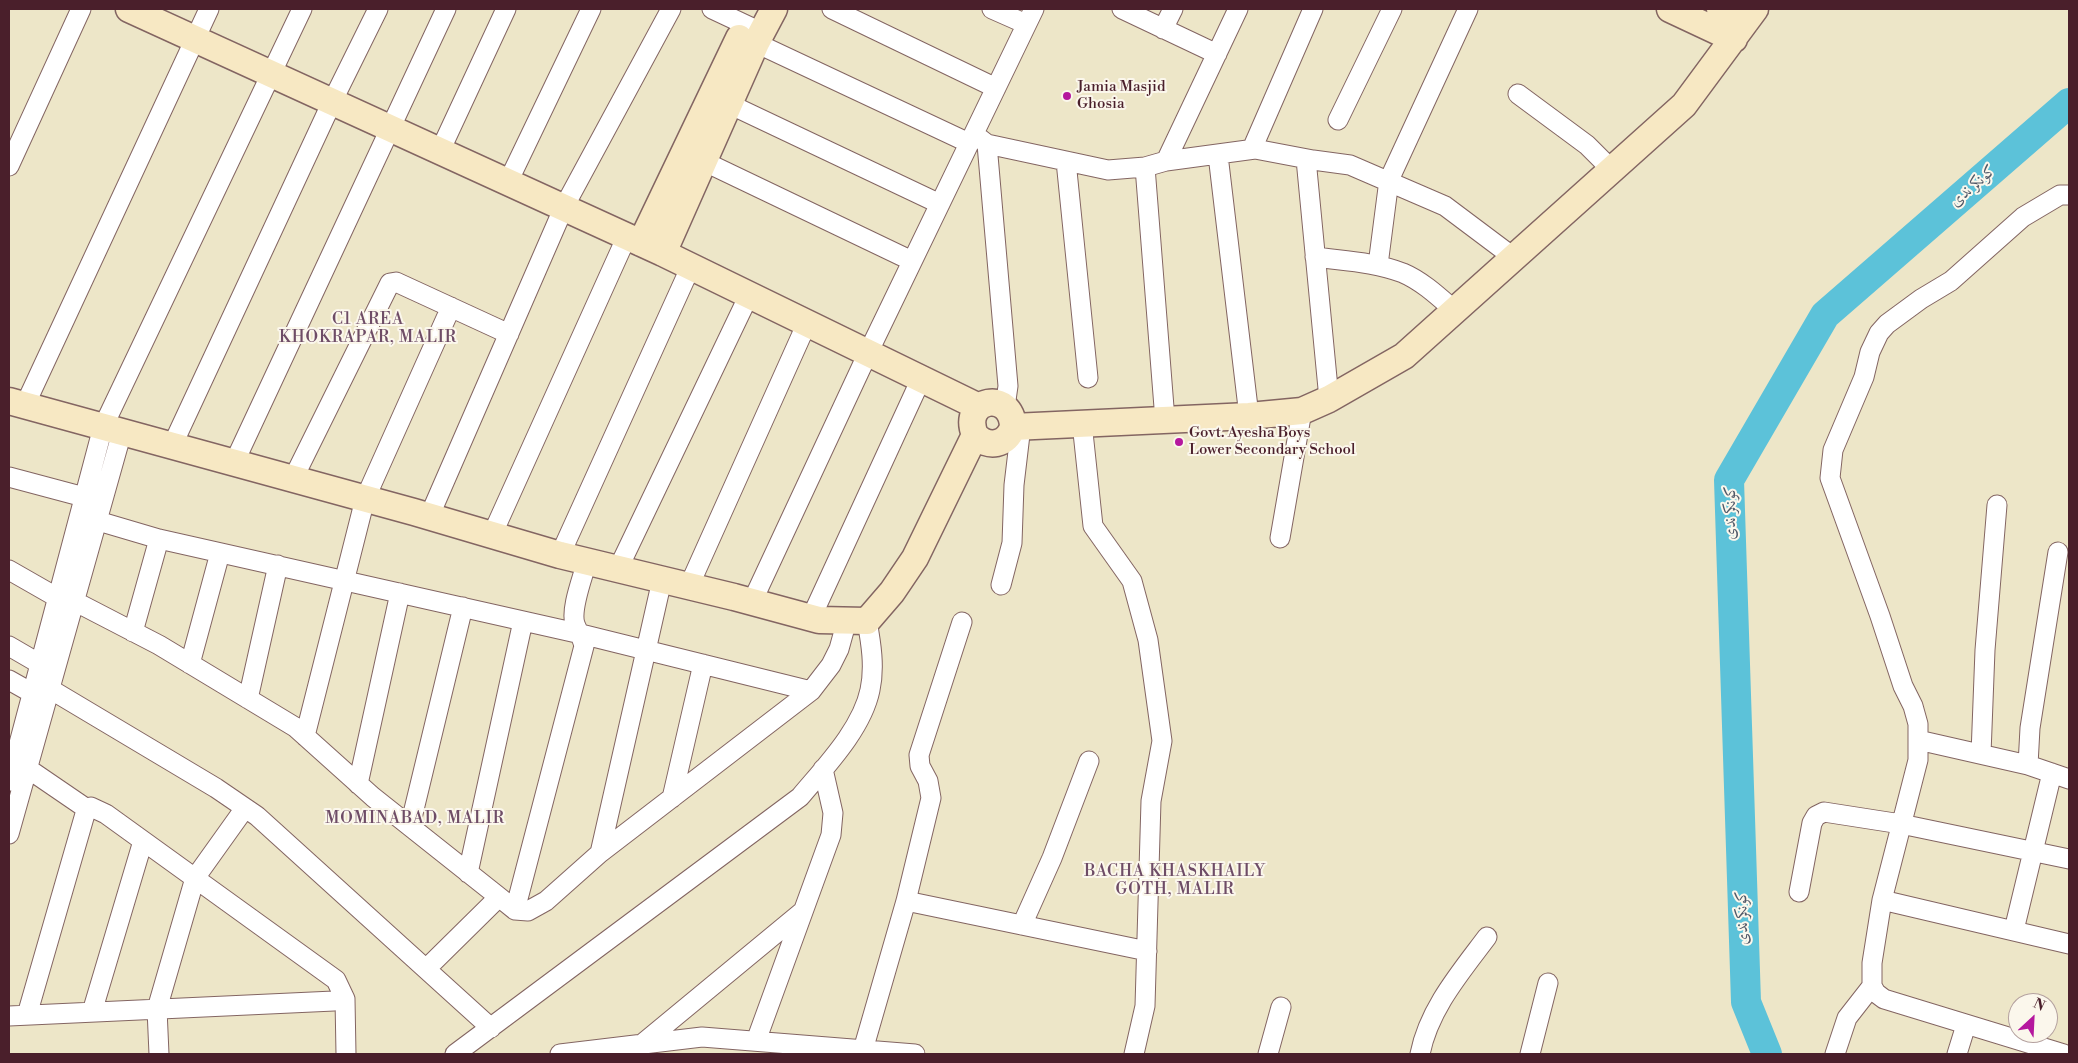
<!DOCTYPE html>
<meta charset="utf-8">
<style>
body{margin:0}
#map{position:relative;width:2078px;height:1063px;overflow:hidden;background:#ede6c8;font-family:"Libre Bodoni",serif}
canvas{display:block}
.frame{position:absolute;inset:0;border:10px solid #4a1f2b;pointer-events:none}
.north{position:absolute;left:2008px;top:993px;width:50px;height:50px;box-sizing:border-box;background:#fbf7ec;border:1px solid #b4a19f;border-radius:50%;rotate:25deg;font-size:14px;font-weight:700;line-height:20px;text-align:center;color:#4a1f2b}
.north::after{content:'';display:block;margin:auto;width:18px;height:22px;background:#b5179e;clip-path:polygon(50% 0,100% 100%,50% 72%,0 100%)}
</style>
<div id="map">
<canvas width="2078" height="1063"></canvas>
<div class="frame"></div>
<div class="north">N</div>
</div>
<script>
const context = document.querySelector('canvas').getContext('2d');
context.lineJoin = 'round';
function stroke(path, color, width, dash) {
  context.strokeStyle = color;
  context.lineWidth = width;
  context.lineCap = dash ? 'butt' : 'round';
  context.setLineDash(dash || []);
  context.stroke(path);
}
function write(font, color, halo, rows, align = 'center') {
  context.font = font + ' "Libre Bodoni",Amiri,serif';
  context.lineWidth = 4;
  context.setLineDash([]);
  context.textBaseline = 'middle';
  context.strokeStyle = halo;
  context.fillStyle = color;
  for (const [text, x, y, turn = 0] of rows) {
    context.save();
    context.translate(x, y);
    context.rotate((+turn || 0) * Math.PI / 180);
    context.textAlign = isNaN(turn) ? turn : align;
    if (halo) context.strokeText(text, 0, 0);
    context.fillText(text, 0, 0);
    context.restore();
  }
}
stroke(new Path2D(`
 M1767,1054L1746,1002L1729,480L1825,315L2069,103`), '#5cc2d9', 30);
const street = new Path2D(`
 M712,9L761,32
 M832,9L996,88
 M992,9L1026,24
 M1122,9L1217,54
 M1163,29L1173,9
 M756,43L969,143
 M1518,94L1587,145L1612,170
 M729,104L940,204
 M1338,120L1392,9
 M974,134L987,144L1108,170L1145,167L1166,161L1255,149L1313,160L1350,165L1445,206L1513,257
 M987,144L1008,386L1005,407
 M1252,149L1313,9
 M440,151L506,9
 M1218,155L1249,416
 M1306,159L1329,399
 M703,161L912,261
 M1066,161L1088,378
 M1166,161L1238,9
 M9,166L81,9
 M1145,167L1165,420
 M508,182L591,9
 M1315,257C1344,261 1375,262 1403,273C1422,281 1439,297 1455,311
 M1378,265L1389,180L1468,9
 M25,405L209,9
 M1082,423L1093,526L1132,581L1148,640L1162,741L1151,801L1145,1006L1134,1054
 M172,446L332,102L378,9
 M234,463L446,9
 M9,477L84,497
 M293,479L390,283L396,282L509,334
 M429,517L564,207L671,9
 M98,521L159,539L581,634L811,691
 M492,535L627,236
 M1280,538L1302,411
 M560,555L691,266
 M618,569L749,295
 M9,570L58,598
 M1001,585L1012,543L1014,485L1021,426
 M689,586L807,323
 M74,601L159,645L295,727L373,797L499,897L515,910L528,911L546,901L600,853L811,691L831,665L839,649L847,620
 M752,602L868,353L1034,9
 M811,618L921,379
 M133,632L159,539
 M9,646L40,664
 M190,664L220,553
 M9,680L32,693
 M50,689L216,788L257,816L491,1028
 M248,699L278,565
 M305,736L365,499L451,307
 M1918,740L2028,765L2069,779
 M1981,754L1985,650L1997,505
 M2028,765L2030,728L2058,552
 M27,768L87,809
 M9,781L103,427L302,9
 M358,784L400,593
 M672,798L703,664
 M410,826L463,607
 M9,834L122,432
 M600,853L662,580
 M468,873L523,621
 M1799,892L1812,823L1816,816L1824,812L1901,824L2069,859
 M1882,900L2069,944
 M906,901L1147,951
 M515,910L584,646C582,637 577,630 575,624C570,609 583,577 587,561
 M1022,925L1052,858L1089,761
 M2014,930L2052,773
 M426,969L499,897
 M92,1012L143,841
 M27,1015L85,814L87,809L91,807L106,814L336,980L345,999L346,1054
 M9,1016L334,1001L345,999
 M756,1041L831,835L833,813L823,769
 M642,1044L803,911
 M863,1050L906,901L931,798L928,781L920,766L919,755L962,622
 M159,1054L157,1009L195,878L245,808
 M455,1054L800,797C825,767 862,729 870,690C875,667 871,643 867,621
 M560,1054L702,1037L915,1054
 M1268,1054L1281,1007
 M1420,1054C1429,1009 1460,973 1487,937
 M1530,1054L1548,983
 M1835,1054L1847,1018L1872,986
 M1957,1054L1966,1025
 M2064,1054L1884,999L1876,993L1872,986V963L1882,900L1918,760V724L1913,706L1903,686L1880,616L1830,478L1833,450L1864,377L1870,352L1879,333L1887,324L1921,299L1951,281L2023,217L2060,195H2069`);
const secondary = new Path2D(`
 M129,9L663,253L979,407
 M1670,9L1734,39
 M1720,9L1746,21
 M641,243L739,38
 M663,253L756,43L774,9
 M9,401L414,512L560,555L734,597L819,620L867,621L892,592L915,558L975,435C960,398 1012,389 1013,427C1007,445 988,449 975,435
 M1013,427L1249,416L1302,411L1329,399L1404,356L1684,105L1755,9`);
stroke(street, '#836562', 21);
stroke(secondary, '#836562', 29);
stroke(street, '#fff', 19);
stroke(secondary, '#f7e8c3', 26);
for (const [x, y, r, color] of [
 [1067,96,5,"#b5179e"],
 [1179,442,5,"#b5179e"]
]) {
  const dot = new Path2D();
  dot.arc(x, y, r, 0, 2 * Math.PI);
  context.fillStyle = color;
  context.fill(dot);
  stroke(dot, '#fbf7ec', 2);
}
write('15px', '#4a1f2b', '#fbf7ec', [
 ["Jamia Masjid",1077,87],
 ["Ghosia",1077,104],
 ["Govt. Ayesha Boys",1189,433],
 ["Lower Secondary School",1189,450]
], 'left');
write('italic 16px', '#505868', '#fbf7ec', [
 ["کونکر ندی",1974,186,-41],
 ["کونکر ندی",1731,512,-90],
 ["کونکر ندی",1743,917,-92]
]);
context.letterSpacing = '1px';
write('16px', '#6e4c66', '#fbf7ec', [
 ["C1 AREA",368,320],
 ["KHOKRAPAR, MALIR",368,338],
 ["MOMINABAD, MALIR",415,819],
 ["BACHA KHASKHAILY",1175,872],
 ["GOTH, MALIR",1175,890]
]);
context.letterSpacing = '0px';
</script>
